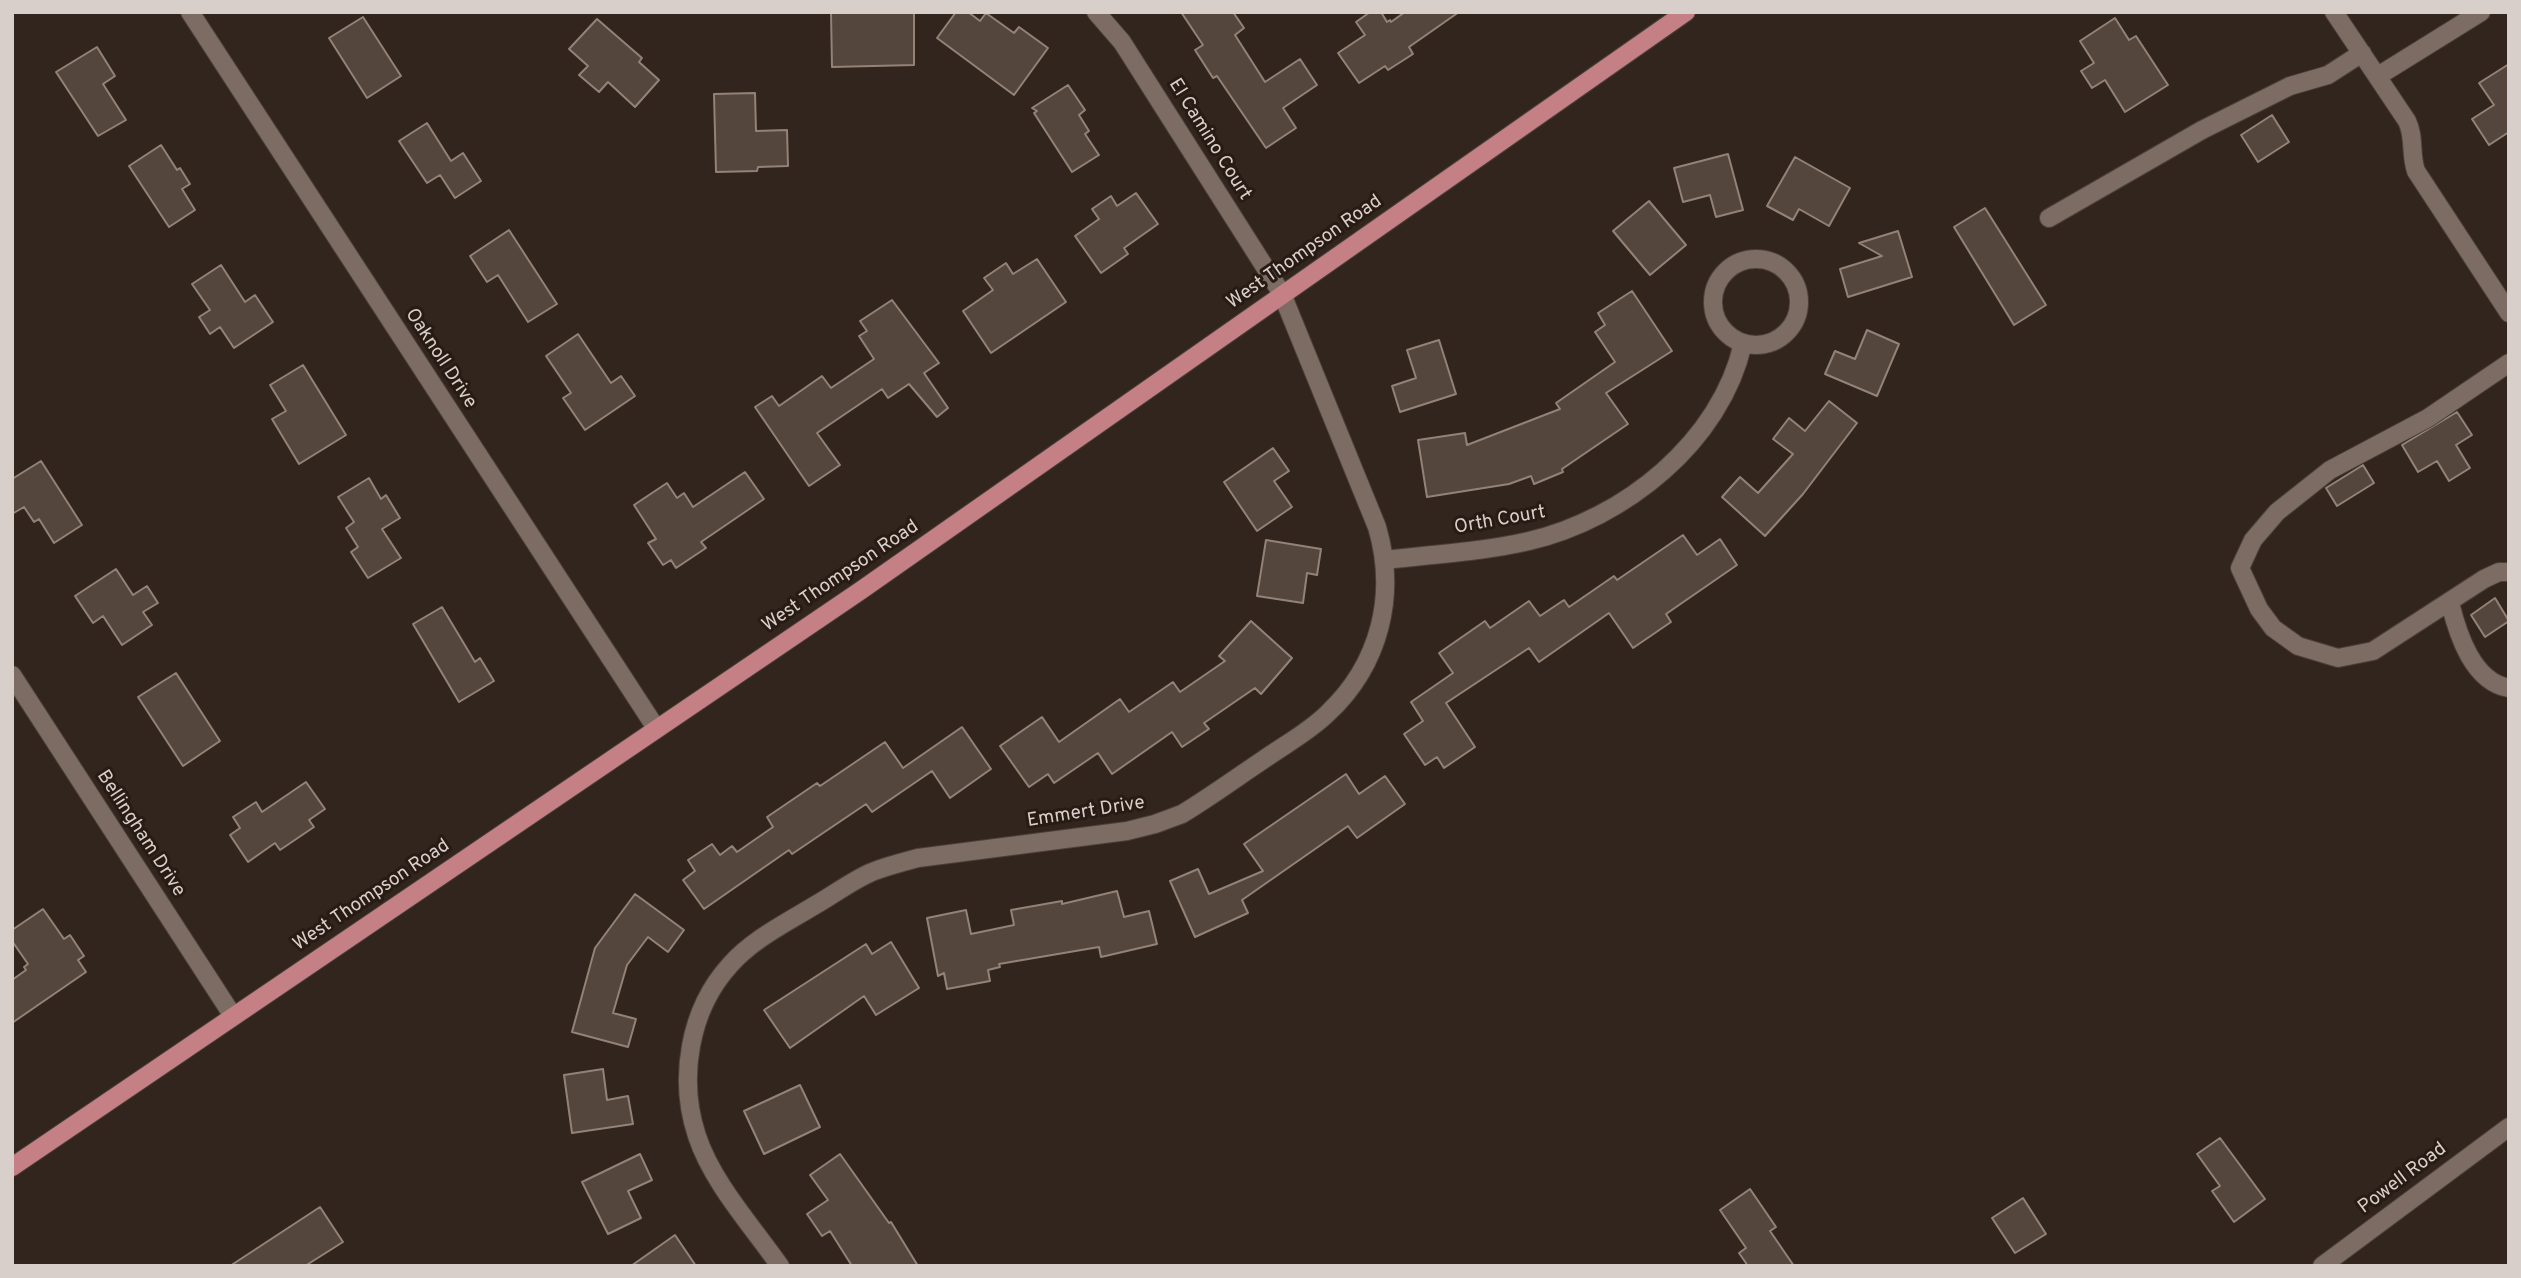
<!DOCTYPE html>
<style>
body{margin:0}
#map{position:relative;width:2521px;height:1278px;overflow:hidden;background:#32251d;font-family:Overpass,sans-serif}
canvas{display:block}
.frame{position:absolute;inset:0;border:14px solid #d8cfca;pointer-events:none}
</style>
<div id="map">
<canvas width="2521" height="1278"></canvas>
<div class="frame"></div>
</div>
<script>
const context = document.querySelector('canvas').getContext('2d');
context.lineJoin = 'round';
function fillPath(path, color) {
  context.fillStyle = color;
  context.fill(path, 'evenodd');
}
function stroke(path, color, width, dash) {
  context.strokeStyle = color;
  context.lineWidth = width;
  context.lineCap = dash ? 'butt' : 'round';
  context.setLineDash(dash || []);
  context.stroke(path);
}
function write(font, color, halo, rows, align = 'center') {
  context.font = font + ' Overpass,sans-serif';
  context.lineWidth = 6;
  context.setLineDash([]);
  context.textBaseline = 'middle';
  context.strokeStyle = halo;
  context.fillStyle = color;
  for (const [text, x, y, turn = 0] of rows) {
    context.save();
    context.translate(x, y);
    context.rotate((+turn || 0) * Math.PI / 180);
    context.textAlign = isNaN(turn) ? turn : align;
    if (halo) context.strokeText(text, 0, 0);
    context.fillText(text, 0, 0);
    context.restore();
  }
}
const building = new Path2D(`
 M831,12H914V65L832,67Z
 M956,12H968L980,21L986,13L1014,33L1019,27L1048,48L1014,95L937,38Z
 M1181,12H1233L1244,28L1235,35L1265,82L1300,59L1317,85L1283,108L1296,128L1266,148L1217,76L1213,78L1195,50L1203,45Z
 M1370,12H1381L1387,22L1390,20L1391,22L1405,12H1459L1409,47L1413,54L1388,70L1385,66L1359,83L1338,53L1365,35L1356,22Z
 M363,17L401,76L367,98L329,38Z
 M2115,18L2129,40L2136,36L2168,85L2125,112L2105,80L2092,88L2081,71L2094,63L2080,41Z
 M597,19L642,58L639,62L659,80L635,107L608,82L599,92L579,75L588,66L569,49Z
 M97,47L115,76L103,84L126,120L98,136L56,72Z
 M2509,64V132L2489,145L2472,119L2494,105L2479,83Z
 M1068,85L1085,110L1079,115L1089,131L1085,134L1099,155L1072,172L1034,113L1037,111L1032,108Z
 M755,93L756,131L787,130L788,166L758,167L757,171L716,172L714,94Z
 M2272,115L2289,142L2258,162L2241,135Z
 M427,123L451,161L463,153L481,181L455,198L440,175L427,183L399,141Z
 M161,145L177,170L180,168L190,184L182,189L195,210L169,227L129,166Z
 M1728,154L1743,210L1716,217L1710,195L1683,202L1674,168Z
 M1795,157L1850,188L1829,226L1799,209L1793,220L1767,206Z
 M1136,193L1158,224L1124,248L1128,254L1101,273L1075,236L1099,219L1092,209L1111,196L1117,206Z
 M1649,201L1686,245L1650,275L1613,231Z
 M1985,208L2046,305L2014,325L1954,227Z
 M509,230L557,304L528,322L498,275L487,282L470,256Z
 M1898,231L1912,277L1848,297L1840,269L1882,256L1859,243Z
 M1037,259L1066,302L991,353L963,311L993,290L984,278L1006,263L1013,274Z
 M221,265L245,302L255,295L273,322L234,348L220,327L210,334L199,317L210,310L192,284Z
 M1632,291L1672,351L1606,393L1628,424L1562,469L1563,472L1534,484L1531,476L1509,484L1427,497L1418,440L1465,433L1467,445L1560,409L1556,403L1615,362L1595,332L1605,325L1598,313Z
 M892,300L939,363L924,373L948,408L937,417L909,384L888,398L882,389L817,433L840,465L809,486L755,407L772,396L779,406L822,376L831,388L874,359L859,336L867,331L860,321Z
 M1867,330L1899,344L1877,396L1825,374L1835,351L1855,359Z
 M578,334L611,383L621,376L635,396L585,430L563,398L571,393L546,356Z
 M1439,340L1456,394L1400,412L1392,386L1416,378L1407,350Z
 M303,365L346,435L299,464L272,419L286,411L270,385Z
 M1829,401L1857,423L1803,494L1765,536L1722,497L1740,477L1758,493L1793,454L1773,439L1789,418L1805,431Z
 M2457,412L2472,435L2456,445L2470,468L2449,481L2437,461L2418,472L2402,445Z
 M1273,448L1289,471L1274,481L1292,507L1257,531L1224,482Z
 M41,461L82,525L54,543L39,519L34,522L24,507L12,514V479Z
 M2363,465L2374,483L2337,506L2326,488Z
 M745,472L764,499L701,542L706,548L676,568L671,560L663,565L648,543L656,539L634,505L667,483L677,498L684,493L693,507Z
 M369,478L381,499L386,495L400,518L382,529L401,558L368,578L351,552L358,547L346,528L354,522L338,497Z
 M1683,535L1697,555L1720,539L1737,565L1666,614L1671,622L1633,648L1609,613L1539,662L1529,648L1446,703L1475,747L1444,768L1437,757L1425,765L1404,734L1423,721L1411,702L1453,673L1439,653L1485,621L1490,628L1529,601L1540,616L1564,600L1569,607L1614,576L1617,580Z
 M1266,540L1321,549L1317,575L1307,573L1303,603L1257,596Z
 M116,569L133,595L147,586L158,603L143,612L152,625L122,645L103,616L93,623L75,596Z
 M2495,598L2509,621L2485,637L2471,615Z
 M442,607L475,662L480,658L494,681L459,702L413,624Z
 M1251,621L1292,658L1261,694L1255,688L1204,723L1209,729L1182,747L1172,732L1112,774L1098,753L1054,783L1048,774L1029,787L1000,746L1042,717L1059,742L1120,699L1129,712L1173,682L1180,692L1225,661L1219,656Z
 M176,673L220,741L183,766L138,697Z
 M962,727L991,769L950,798L932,771L872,812L866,804L792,854L789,850L704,909L683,880L695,871L688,860L712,844L720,855L732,846L737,852L773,827L767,817L817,783L820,786L885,742L903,768Z
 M1346,774L1359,794L1385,776L1405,804L1357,838L1348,826L1242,900L1248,913L1195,937L1170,881L1198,869L1209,894L1263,871L1244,844Z
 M306,782L325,809L309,820L314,827L280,850L275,843L248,862L230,835L240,828L233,817L256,802L262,812Z
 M1117,891L1124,917L1149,911L1157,944L1101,957L1099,947L999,964L1000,967L988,970L990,981L947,989L944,973L938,976L927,918L966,910L971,934L1014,925L1011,910L1062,901V904Z
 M635,894L684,930L668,952L648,937L627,965L613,1013L636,1019L628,1047L572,1032L595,948Z
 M43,909L64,939L70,935L84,956L78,960L86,972L12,1023V980L26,970L24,967L28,964L12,941V930Z
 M891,942L919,988L876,1015L864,996L790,1048L764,1010L866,944L872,954Z
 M603,1069L607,1100L628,1096L633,1124L572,1133L564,1075Z
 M800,1085L820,1127L764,1154L744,1111Z
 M2220,1138L2265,1199L2234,1222L2212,1191L2220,1186L2197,1154Z
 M640,1154L652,1180L628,1191L641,1218L608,1234L582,1182Z
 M840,1154L889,1223L891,1222L918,1266H852L830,1231L822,1236L807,1214L828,1200L810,1175Z
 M1750,1189L1776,1227L1770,1231L1794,1266H1748L1739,1253L1746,1248L1720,1210Z
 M2023,1198L2046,1234L2015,1253L1992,1218Z
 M320,1207L343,1242L305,1266H230Z
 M675,1235L696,1266H631Z`);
fillPath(building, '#54463d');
stroke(building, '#928278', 2);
const minor = new Path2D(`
 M190,12L656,728
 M2334,12L2407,121C2415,137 2410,154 2416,171L2509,313
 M2378,76L2481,12
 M2049,218L2202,130L2290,86L2328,75L2362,53
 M1713 302a43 43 0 1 1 86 0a43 43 0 1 1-86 0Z
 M2509,363L2428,418L2330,470L2277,512L2253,540L2240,568L2259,609L2273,628L2298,646L2338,658L2373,651L2484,579L2499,572H2509
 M1385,560C1433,554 1482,552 1529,541C1624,519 1721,442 1743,343
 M2450,603C2458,635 2473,682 2509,688
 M12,675L233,1016
 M780,1266C752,1226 712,1182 697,1136C678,1079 689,1010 730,965C752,940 784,924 812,907C832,896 851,881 872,872C887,866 903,862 918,858L1127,831L1155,824L1182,814C1210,797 1236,778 1263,760C1284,745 1309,732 1328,713C1380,664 1397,595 1377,527L1282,294L1122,42L1096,12
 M2322,1266L2509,1127`);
const major = new Path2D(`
 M12,1167L860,591L1686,12`);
stroke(minor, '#4b403a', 20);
stroke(major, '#4b403a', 20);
stroke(minor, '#7c6c63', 18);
stroke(major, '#c48085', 18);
write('19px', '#d8cfca', '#281b14', [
 ["El Camino Court",1209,140,58],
 ["West Thompson Road",1305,253,-35],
 ["Oaknoll Drive",440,359,57],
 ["Orth Court",1500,521,-10],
 ["West Thompson Road",841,577,-34],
 ["Emmert Drive",1086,813,-9],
 ["Bellingham Drive",140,834,57],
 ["West Thompson Road",372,896,-34],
 ["Powell Road",2403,1179,-37]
]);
</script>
